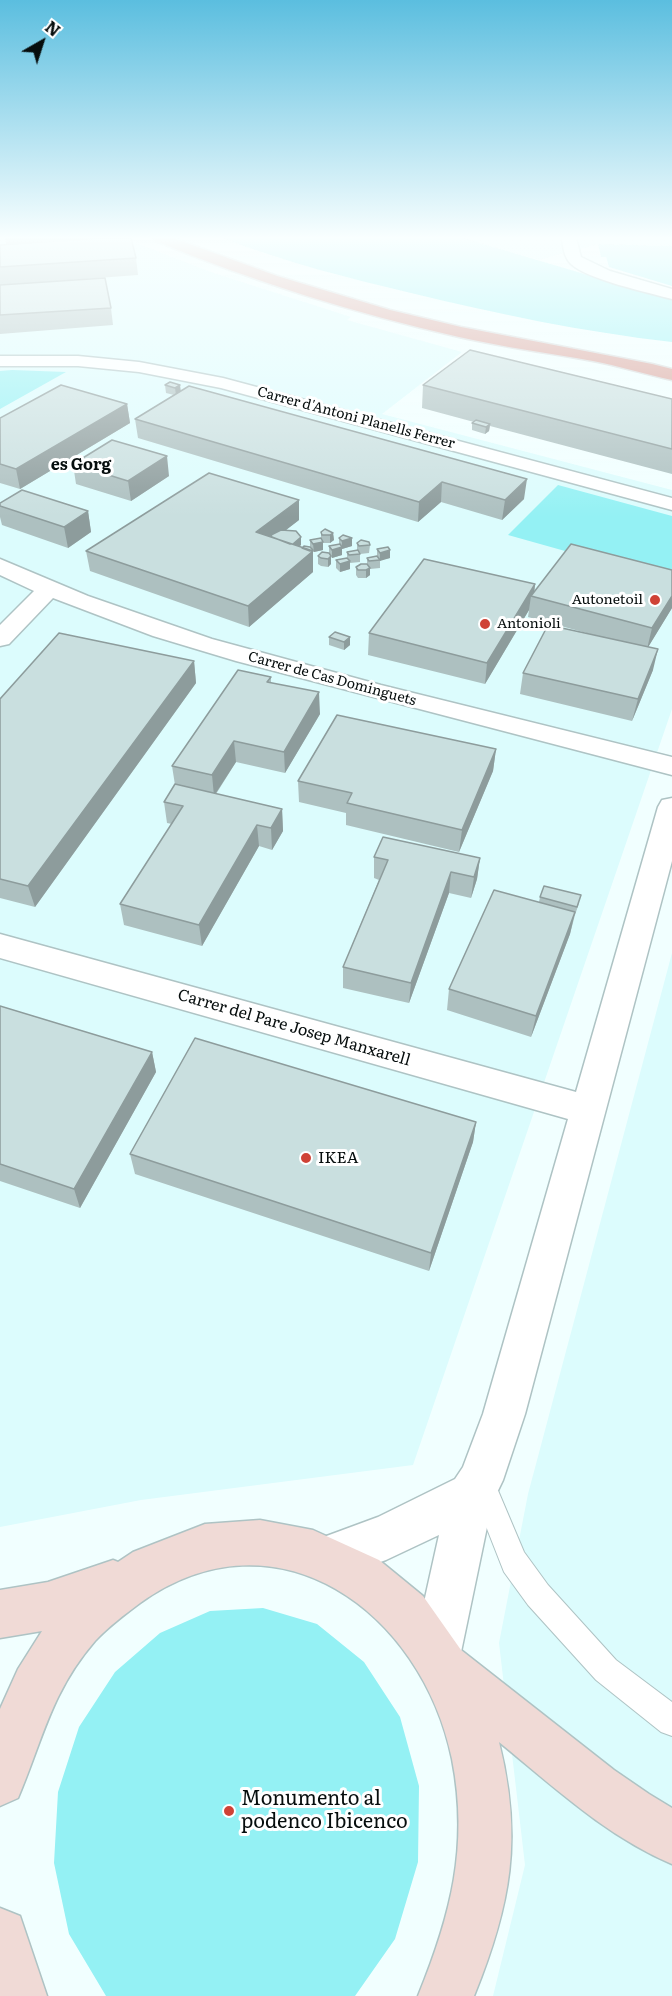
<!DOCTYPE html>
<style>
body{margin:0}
#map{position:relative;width:672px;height:1996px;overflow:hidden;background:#f1ffff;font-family:Literata,serif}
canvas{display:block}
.north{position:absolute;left:12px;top:12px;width:60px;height:60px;-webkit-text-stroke:4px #fff;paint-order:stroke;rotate:39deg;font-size:16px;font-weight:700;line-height:24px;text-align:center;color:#060d0d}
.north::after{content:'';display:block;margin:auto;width:21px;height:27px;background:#060d0d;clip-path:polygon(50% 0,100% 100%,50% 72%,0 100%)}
</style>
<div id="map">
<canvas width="672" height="1996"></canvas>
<div class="north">N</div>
</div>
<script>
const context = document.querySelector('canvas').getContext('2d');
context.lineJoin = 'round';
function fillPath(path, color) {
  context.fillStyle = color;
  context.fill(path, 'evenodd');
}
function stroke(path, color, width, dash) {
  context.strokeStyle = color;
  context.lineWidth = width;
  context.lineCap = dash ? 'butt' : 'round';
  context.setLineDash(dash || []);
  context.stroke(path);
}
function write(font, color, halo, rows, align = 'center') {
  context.font = font + ' Literata,serif';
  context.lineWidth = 6;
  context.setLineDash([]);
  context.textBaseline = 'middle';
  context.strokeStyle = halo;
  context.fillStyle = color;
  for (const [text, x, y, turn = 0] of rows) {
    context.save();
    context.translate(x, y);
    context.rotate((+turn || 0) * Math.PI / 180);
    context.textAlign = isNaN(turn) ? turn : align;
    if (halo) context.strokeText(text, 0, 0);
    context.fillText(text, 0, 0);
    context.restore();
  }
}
fillPath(new Path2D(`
 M0,238H123L211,272L351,317L347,320L462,352L382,414L672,490V709L413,1465L141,1500L0,1527Z
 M463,238H672V246L598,244L539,260Z
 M672,953V1996H493L525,1865L499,1643L528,1494Z`), '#dcfcfd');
fillPath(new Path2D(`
 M223,238H463L672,300V342C584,332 497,314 411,293C348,278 284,262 223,238Z
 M598,244L672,246V286L609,267L606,257H601Z
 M12,370L66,372L0,409V371Z
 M558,485L672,516V581L508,535Z
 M263,1608L317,1624L364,1662L400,1717L419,1786L418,1862L395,1939L355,1996H106L69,1934L54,1863L58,1792L79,1727L115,1672L160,1633L210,1611Z`), '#94f1f4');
const service = new Path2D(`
 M482,1470L491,1474L524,1552L548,1585L616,1660L672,1702V1736L661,1732L596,1680L528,1605L504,1572L469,1483L473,1474Z`);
const minor = new Path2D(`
 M562,238H576L581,257L610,271L672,289V299C650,293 586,279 571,264C564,257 563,247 562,238Z
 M0,356H78L139,362L223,378L672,498V510L221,388L139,372L78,366H0Z
 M0,559L88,596L212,639L381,685L672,757V775L236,661L153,636L53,598L9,644L0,646V625L34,591L0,575Z
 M672,798V861L525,1414L503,1480L492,1503L461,1652L454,1669L437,1676L420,1669L413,1652L439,1535L386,1560L329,1580L313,1573L306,1557L313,1541L378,1517L455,1479L463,1467L483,1414L568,1119L0,958V934L576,1092L658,807L662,800Z`);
const secondary = new Path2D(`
 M260,1520L313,1530L379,1560L423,1596L461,1650L614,1770L649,1794L672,1808V1864C606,1836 553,1786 499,1742C523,1838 511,1905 474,1996H418C451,1915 469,1846 452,1759C422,1612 277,1505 140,1603C124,1615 109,1626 95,1641C51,1692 43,1739 18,1798L0,1806V1709L18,1669L42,1631L0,1638V1590L48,1582L113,1560L118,1562L133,1552L205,1524Z
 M0,1908L20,1916L47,1996H0Z`);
const trunk = new Path2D(`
 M154,238H173L277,276L390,310L461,327L652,364L672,369V380C645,374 619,366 593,361C548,353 503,347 459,337C355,313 254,282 156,241Z`);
stroke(service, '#aec3c4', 2);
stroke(minor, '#aec3c4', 3);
stroke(secondary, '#aec3c4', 3);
stroke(trunk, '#d7d8d8', 3);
fillPath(service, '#fff');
fillPath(minor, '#fff');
fillPath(secondary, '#f0dad6');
fillPath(trunk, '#d89c93');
fillPath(new Path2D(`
 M5,238H131L136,258L138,275L44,282L111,308L113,325L0,334V245L7,244Z
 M170,382L181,391L524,499L502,520L441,502L418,522L138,438L135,419L174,395L166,393L165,385Z
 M423,385L672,399V474L490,426L489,431L485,434L472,430V423L474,422L422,408Z
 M127,404L130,423L20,489L0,483V418Z
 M73,464L169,476L131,501L76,484Z
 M0,503L88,511L91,532L68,548L2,525L0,517Z
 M299,520L286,530L301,537V545L299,547L302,548L310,547V540L321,538V532L333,533L334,540L330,543H323V550L314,552L313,551V572L249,627L90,571L86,551Z
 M339,538H352V546L342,549V555L332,558L331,557V564L328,567L321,566L318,564V556L329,553V546L339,544Z
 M357,543L370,545L369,553L360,554V562L350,563V569L340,572L336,568V560L347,558V552L357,550Z
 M377,549L390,558L380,560V568L370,569V575L366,578H358L356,575V567L367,564V558L377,556Z
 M672,570V608L648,647L653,670L632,721L520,694L523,673L601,637L528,617L529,610L485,684L368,655L369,633L535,584L534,592Z
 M329,637H350V645L344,650L329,645Z
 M194,661L196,683L35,907L0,898V699Z
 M271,677V683L320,714L285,773L236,762L216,794L282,809L283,831L272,850L259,846L202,946L124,925L120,904L172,824L167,823L164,802L175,785L172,766Z
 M496,749L493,771L459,852L346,825V813L299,802L298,781Z
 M374,857L480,858L477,879L471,898L449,893L409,1003L343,988V967L379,880L374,878Z
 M540,897L579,903L575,915L570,934L531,1037L447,1010L449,989L539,902Z
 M0,1006L152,1052L156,1072L80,1208L0,1181Z
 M476,1122L473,1142L429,1271L135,1174L130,1154Z`), '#adc0c0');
fillPath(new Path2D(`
 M5,238H106L7,247Z
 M180,385L181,392L176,395L175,388Z
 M127,404L130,423L20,489L16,469Z
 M490,424L489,431L485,434L486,427Z
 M167,456L169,476L131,501L128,481Z
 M527,479L524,499L502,520L505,500Z
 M442,482L441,502L418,522L419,502Z
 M299,500V520L273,540L256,532Z
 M88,511L91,532L68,548L64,527Z
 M333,533L334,540L330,543V535Z
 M301,537V545L293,551V544Z
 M352,538V546L342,549V541Z
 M323,542V550L314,552L313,544Z
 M342,547V555L332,558V550Z
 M313,550V572L249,627L248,606L302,553Z
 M390,550V558L380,561V553Z
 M331,556V564L328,567V559Z
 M350,561V569L340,572V564Z
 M370,568V575L366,578V570Z
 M535,584L534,596H531L529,610L485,684L487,663Z
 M672,596V608L647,649L652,628Z
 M350,637V645L344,650V642Z
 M658,649L653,670L632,721L638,699Z
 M194,661L196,683L35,907L28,886Z
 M319,692L320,714L285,773L284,752Z
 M234,741L236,762L214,796L212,775Z
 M496,749L493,771L459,852L462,830Z
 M282,809L283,831L272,850L271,828Z
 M257,825L259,846L202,946L199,925Z
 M480,858L477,879L471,898L474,877Z
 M451,872L449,893L409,1003L411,983Z
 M575,912L570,934L531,1037L536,1016Z
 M152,1052L156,1072L80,1208L74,1189Z
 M476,1122L473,1142L429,1271L431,1253Z`), '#8d9c9c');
const building = new Path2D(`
 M102,238H131L136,258L0,267V245Z
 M105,278L111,308L0,315V285Z
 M470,350L672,399V449L423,385Z
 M170,382L180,385L175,388L165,385Z
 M61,385L127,404L16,469L0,464V418Z
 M189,386L527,479L505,500L442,482L419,502L135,419Z
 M476,420L490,424L486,427L472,423Z
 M112,440L167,456L128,481L73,464Z
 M209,473L299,500L256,532L313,551L248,606L86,551Z
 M22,490L88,511L64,527L0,506V503Z
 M325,529L333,533L330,535H322L321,532Z
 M281,530L296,531L301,537L293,544H290L272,537L271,535Z
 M343,535L352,538L342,541L339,538Z
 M321,538L323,542L313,544L310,540Z
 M361,540L369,542L370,545L359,546L357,543Z
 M340,544L342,547L332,550L329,546Z
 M571,544L672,570V596L652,628L531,596Z
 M304,546L310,547L313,550L310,551L302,548Z
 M388,547L390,550L380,553L377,549Z
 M358,550L360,554L349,555L347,552Z
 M322,552L329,553L331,556L328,559L321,558L318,556Z
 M377,556L380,560L369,561L367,558Z
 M347,558L350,561L340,564L336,560Z
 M424,559L535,584L487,663L369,633Z
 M361,564H367L370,568L366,570H358L356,567Z
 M548,625L658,649L638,699L523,673Z
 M335,632L350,637L344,642L329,637Z
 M59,633L194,661L28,886L0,879V699Z
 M238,670L271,677L267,682L319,692L284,752L234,741L212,775L172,766Z
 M337,715L496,749L462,830L347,803L352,793L298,781Z
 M175,784L282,809L271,828L257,825L199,925L120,904L183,806L164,802Z
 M383,837L480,858L474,877L451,872L411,983L343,967L388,860L374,857Z
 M544,886L581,895L577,907L540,897Z
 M494,890L575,912L536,1016L449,989Z
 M0,1006L152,1052L74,1189L0,1164Z
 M195,1038L476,1122L431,1253L130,1154Z`);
fillPath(building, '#c9dfdf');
stroke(building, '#8d9c9c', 1.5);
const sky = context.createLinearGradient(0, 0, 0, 517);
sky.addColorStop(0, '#5bbedf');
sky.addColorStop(0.46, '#f9ffff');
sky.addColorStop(1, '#f9ffff00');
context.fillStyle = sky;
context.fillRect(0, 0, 672, 517);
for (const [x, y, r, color] of [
 [655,600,6,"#cf4236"],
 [485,624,6,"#cf4236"],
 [306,1158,6,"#cf4236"],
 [229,1811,6,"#cf4236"]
]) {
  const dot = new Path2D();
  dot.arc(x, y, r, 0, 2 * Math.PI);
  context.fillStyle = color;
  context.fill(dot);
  stroke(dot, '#fff', 2);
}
write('14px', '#060d0d', '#fff', [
 ["Carrer d'Antoni Planells Ferrer",356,418,15],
 ["Carrer de Cas Dominguets",332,679,15]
]);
write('14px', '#060d0d', '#fff', [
 ["Autonetoil",643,600],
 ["Antonioli",497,624,"left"]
], 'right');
write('bold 16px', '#060d0d', '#fff', [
 ["es Gorg",81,465]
]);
write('16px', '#060d0d', '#fff', [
 ["Carrer del Pare Josep Manxarell",294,1028,16]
]);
write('16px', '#060d0d', '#fff', [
 ["IKEA",318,1158]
], 'left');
write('20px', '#060d0d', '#fff', [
 ["Monumento al",241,1799],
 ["podenco Ibicenco",241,1822]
], 'left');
</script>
